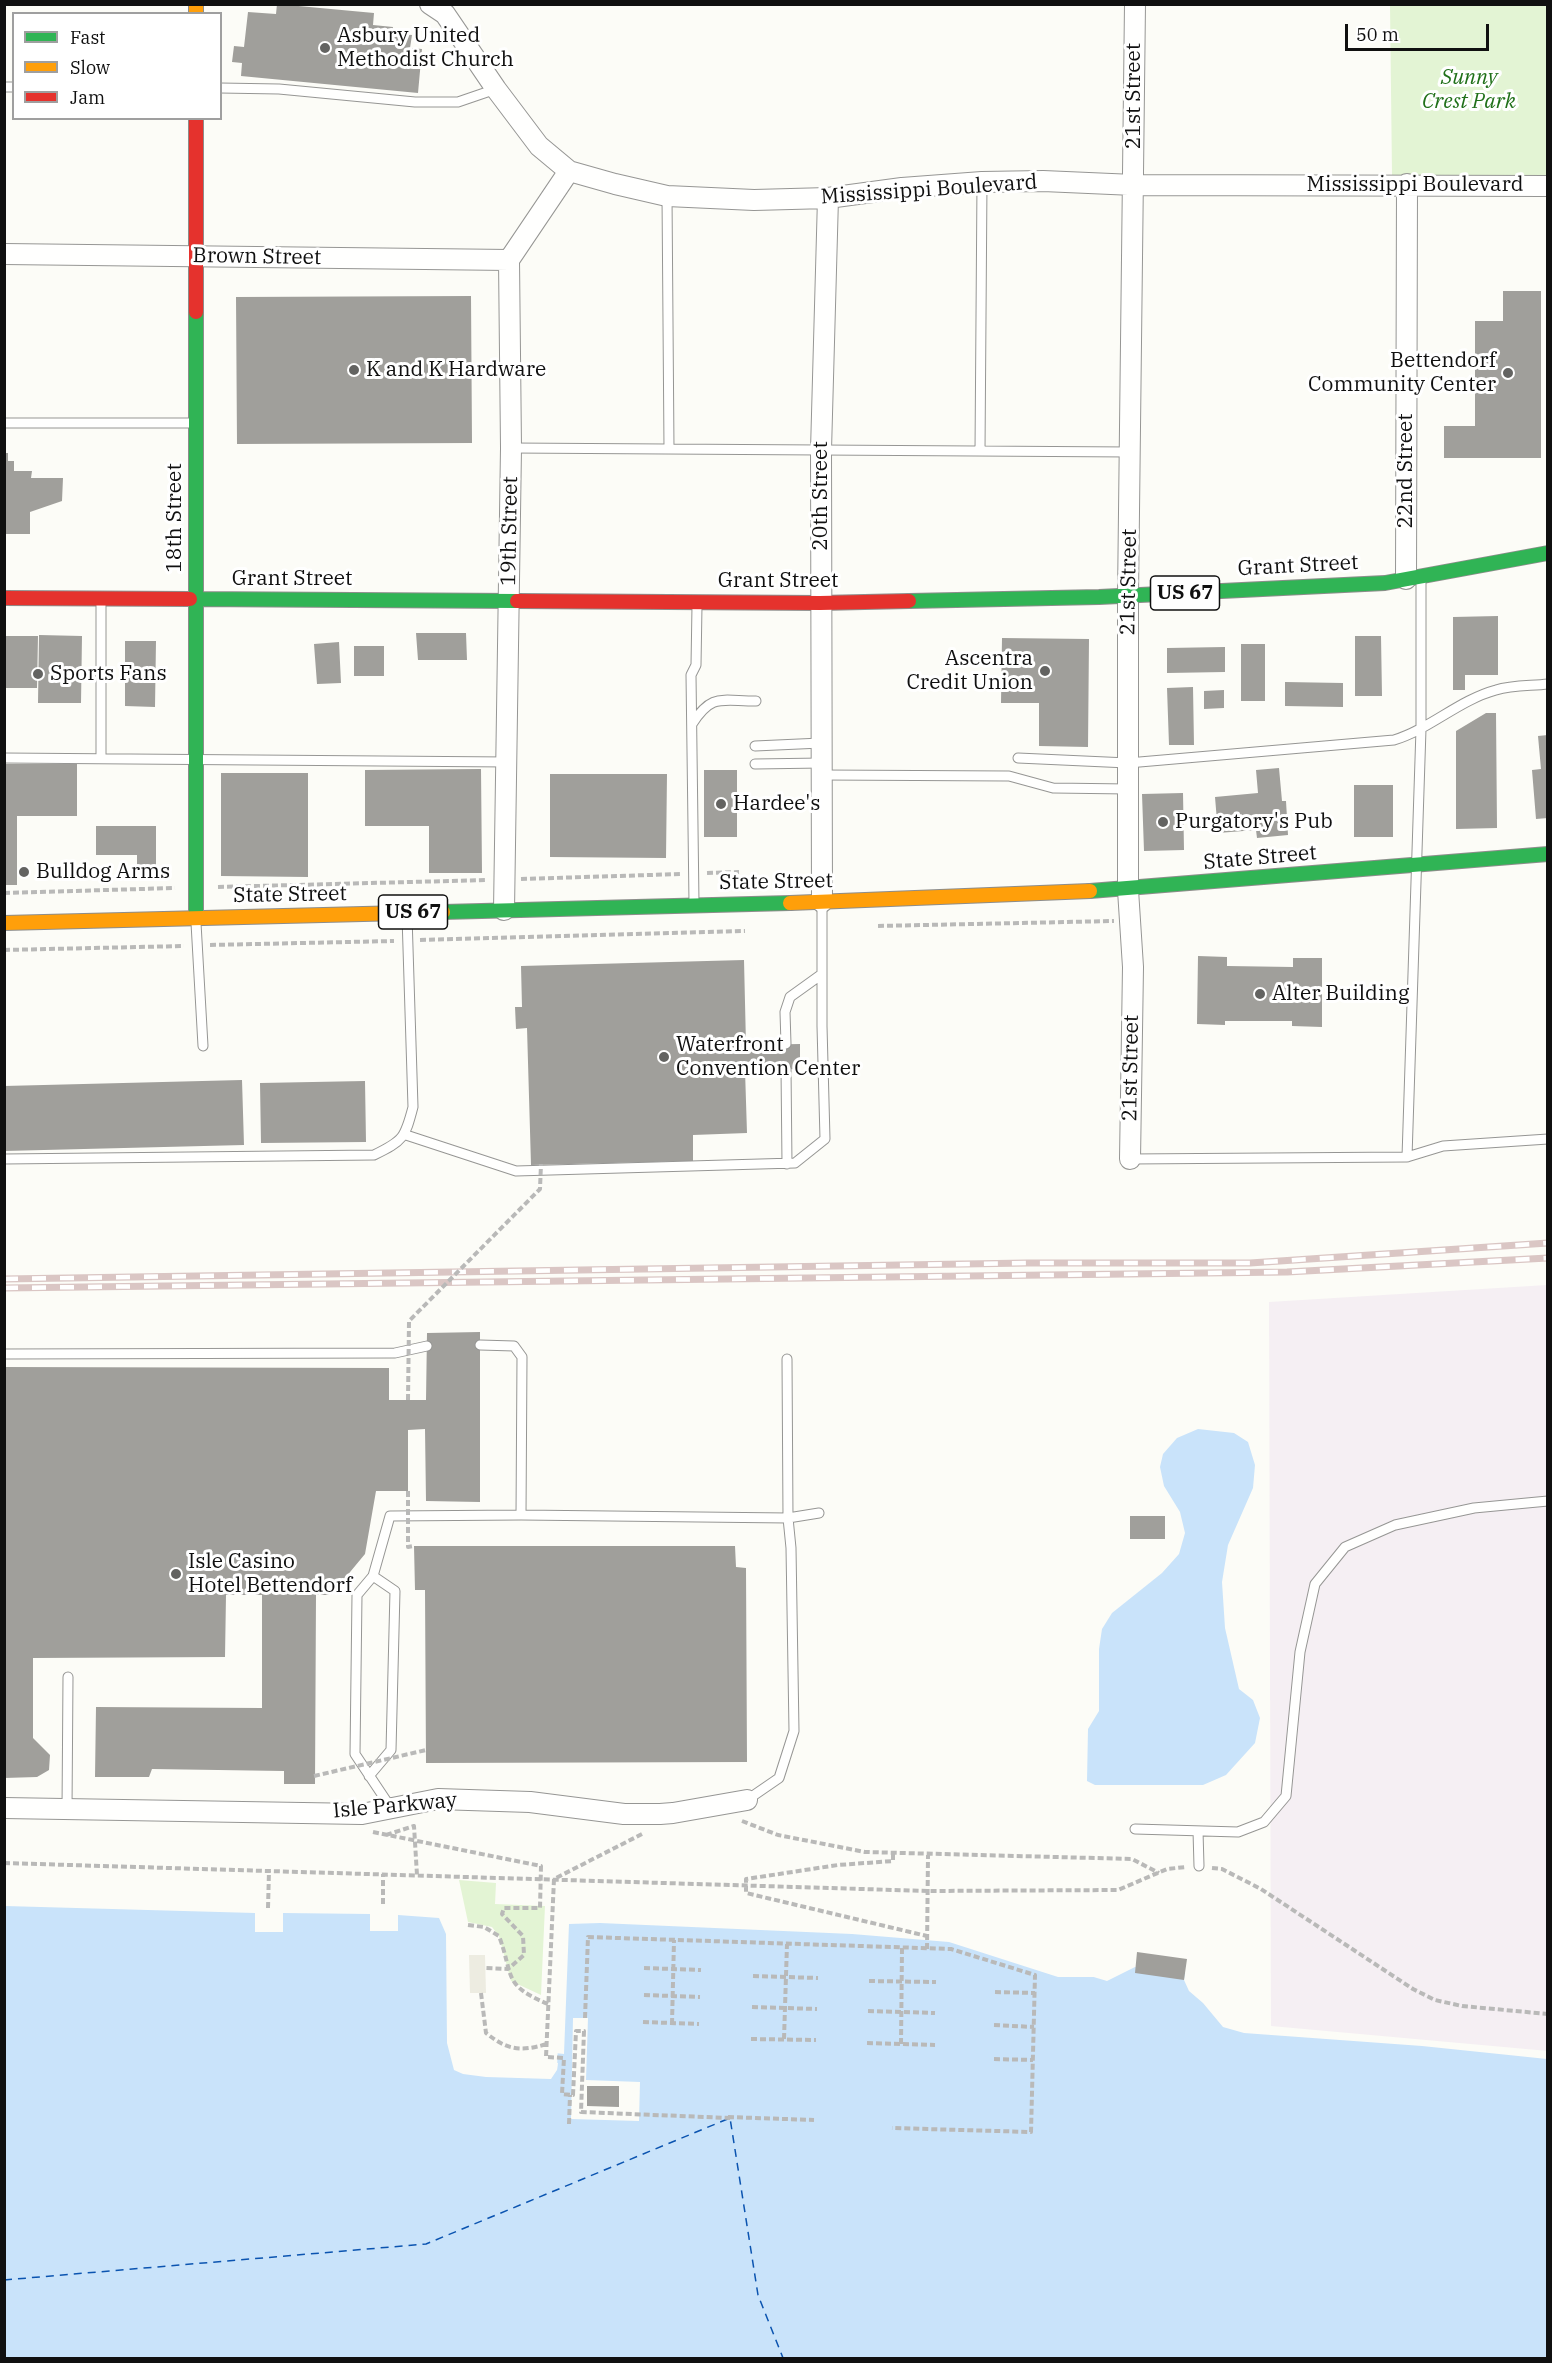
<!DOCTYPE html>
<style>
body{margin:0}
#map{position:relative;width:1552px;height:2363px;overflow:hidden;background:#fcfcf7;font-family:"IBM Plex Serif",serif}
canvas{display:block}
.frame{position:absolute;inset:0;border:6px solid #101010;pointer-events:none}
.legend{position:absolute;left:12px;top:12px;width:210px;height:108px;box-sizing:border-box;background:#fff;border:2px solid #9f9f9f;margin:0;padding:8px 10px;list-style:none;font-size:18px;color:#101010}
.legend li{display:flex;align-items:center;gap:12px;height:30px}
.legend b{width:30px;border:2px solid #9f9f9f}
.scale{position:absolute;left:1345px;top:24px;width:144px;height:27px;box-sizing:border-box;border:3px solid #101010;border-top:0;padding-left:8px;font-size:18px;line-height:21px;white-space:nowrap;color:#101010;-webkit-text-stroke:4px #fff;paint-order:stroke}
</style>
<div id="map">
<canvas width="1552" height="2363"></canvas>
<div class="frame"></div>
<ul class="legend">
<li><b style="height:8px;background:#30b455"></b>Fast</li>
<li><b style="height:8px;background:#ff9f0a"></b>Slow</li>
<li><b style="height:8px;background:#e5322d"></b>Jam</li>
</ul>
<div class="scale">50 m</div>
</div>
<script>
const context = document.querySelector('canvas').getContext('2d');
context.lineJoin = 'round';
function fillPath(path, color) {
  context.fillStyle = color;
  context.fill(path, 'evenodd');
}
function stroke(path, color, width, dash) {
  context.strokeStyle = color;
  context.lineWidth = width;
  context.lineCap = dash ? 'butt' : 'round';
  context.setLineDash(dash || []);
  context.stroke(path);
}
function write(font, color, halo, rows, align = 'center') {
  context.font = font + ' "IBM Plex Serif",serif';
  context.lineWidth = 6;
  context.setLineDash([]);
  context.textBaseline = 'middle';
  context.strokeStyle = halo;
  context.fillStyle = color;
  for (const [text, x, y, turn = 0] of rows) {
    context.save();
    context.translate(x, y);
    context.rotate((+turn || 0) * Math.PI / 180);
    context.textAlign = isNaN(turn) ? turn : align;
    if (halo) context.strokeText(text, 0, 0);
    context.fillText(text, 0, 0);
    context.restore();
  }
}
fillPath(new Path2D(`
 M1547,1285V2054L1271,2029L1269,1302Z`), '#f5eff3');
fillPath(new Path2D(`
 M1390,5H1547V190L1421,191V175H1392Z
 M459,1880L496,1883L495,1904L545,1906L541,1995L511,1981L499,1936L492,1927L468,1922Z`), '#e3f4d4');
fillPath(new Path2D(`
 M469,1955H485L486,1993H470Z`), '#edece1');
fillPath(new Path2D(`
 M1198,1429L1234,1433L1248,1442L1255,1465L1253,1488L1228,1545L1222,1582L1225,1628L1239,1689L1253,1700L1260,1718L1255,1743L1226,1775L1203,1785H1095L1087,1781L1088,1729L1099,1711V1649L1102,1629L1112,1613L1162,1573L1179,1554L1185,1533L1180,1512L1164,1486L1160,1467L1163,1454L1177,1438Z
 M5,1901L440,1912L461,1942L462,2067L557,2070L563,1913L957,1936L1107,1981L1135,1967L1185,1973L1236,2024L1547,2054V2358H5Z`), '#c9e3fa');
fillPath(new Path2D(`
 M4,1898L441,1910L464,1942L465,2064L554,2067L555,2063H558L557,2070L551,2079L486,2077L463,2074L454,2070L447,2043L446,1934L439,1918L398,1915V1931H370V1914L283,1913V1932H255V1913L5,1906Z
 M563,1910L957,1933L1105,1977H1058L949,1942L852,1934L600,1923L569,1924L564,2054L555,2053L559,1929L560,1913Z
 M1185,1973L1191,1975L1238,2021L1271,2026L1548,2051L1547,2059L1422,2046L1244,2033L1223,2027L1203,2003L1189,1991L1184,1980Z
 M573,2018H588L586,2080L640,2082L639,2121L571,2119Z`), '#fcfcf7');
stroke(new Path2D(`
 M4,2280L426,2244L730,2118L758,2295L783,2358`), '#0b54b0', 1.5, [8, 6]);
fillPath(new Path2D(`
 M277,4L374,13L373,25L393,27L392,33L412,35L410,48L422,49L418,93L241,76L242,63L232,62L234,46L244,47L248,12L276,14Z
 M1503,291H1541V458H1444V426H1475V321H1503Z
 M471,296L472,443L237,444L236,297Z
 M4,453H8V461H14V471H32L31,478H63L62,501L30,512V534H4Z
 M1498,616V675H1465V690H1453V617Z
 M416,633H466L467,660H418Z
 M39,635L82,636L81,703H38Z
 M4,636H38L37,688H4Z
 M1355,636H1381L1382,696H1355Z
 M1002,638L1089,639L1088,747L1039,746V703H1001Z
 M125,641H156L155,707L125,706Z
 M339,642L341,683L317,684L314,644Z
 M1241,644H1265V701H1241Z
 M354,646H384V676H354Z
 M1225,647V672L1167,673V648Z
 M1285,682L1343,683V707L1285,706Z
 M1193,687L1194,745H1169L1167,688Z
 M1224,690V708L1204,709V691Z
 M1486,713H1496L1497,828L1456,829V731Z
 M1548,735V818L1536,819L1532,770L1541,769L1538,736Z
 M4,764H77V816H17V885H4Z
 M1279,768L1282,801H1286L1288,835L1257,838L1256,830L1218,833L1215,797L1258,793L1256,770Z
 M481,769L482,873H429V826H365V770Z
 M704,770H737V837H704Z
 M221,773H308V877L221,876Z
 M550,774H667L666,858L550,857Z
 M1354,785H1393V837H1354Z
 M1183,793L1184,850L1144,851L1142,794Z
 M96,826H156V870H137V855H96Z
 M1198,956L1227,957V966L1293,967V958H1322V1027L1292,1026V1021H1225V1025L1197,1024Z
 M744,960L746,1045L800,1044V1069L745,1070L747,1133L693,1135V1161L531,1165L527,1028L516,1029L515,1007H522L521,966Z
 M242,1080L244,1145L4,1151V1086Z
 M365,1081L366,1142L261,1143L260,1083Z
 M480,1332V1502L426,1501L425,1429L408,1430V1491H376L365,1554L331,1595H316L315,1784H284V1771L152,1769L149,1777H95L96,1707L262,1708V1595H226L225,1657L33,1658V1738L50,1755L49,1770L37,1777L4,1778V1367L389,1368V1400H426L427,1333Z
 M1130,1516H1165V1539H1130Z
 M414,1546H735L736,1567L746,1568L747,1762L426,1763L425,1590H415Z
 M1137,1952L1187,1959L1184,1980L1135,1973Z
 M587,2086H619V2107L587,2106Z`), '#a09f9b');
const lane = new Path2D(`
 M4,87H14
 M220,88L279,89L415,102H458L496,89
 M667,196L669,449
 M4,423H193
 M511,448L1130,452
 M980,451L982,182
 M101,602V758
 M692,724C712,693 721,701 756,701
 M755,746L821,743
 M4,758L508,762
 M1018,758L1128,763L1394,740C1430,729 1459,700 1496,690C1512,685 1531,686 1548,684
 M755,764L822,763
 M822,775L1009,776L1053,788L1128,789
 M694,903L691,675L696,665L697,606
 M196,923L203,1046
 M786,1044L785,1012L790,997L822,974
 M786,1069L787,1164
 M406,1135L516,1171L795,1163L825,1139L822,1026V906
 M1407,1157L1443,1146L1548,1139
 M4,1159L374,1155C403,1141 405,1138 413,1107L407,916
 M1130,1159L1407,1157L1421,729V580
 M480,1345L514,1346L522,1357L521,1515
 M4,1354L395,1353L427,1346
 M787,1359L788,1518L819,1513
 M369,1776L391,1750L395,1591L373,1576
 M391,1808L355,1754L357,1595L373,1576L390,1516L521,1515L788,1518L791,1548L794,1731L779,1778L747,1800
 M67,1809L68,1677
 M1135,1829L1238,1832L1264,1822L1286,1796L1300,1652L1315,1584L1345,1547L1395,1525L1474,1508L1548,1501
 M1198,1831L1199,1866`);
const street = new Path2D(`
 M430,4L445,14L496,89L539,146L569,171L615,184L667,196L754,200L828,198L902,188L982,182L1043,181L1134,185L1548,186
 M4,254L509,260
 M1406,579L1407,184
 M822,902L821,450L828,198
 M504,910L511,448L509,260L569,171
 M1130,1159L1133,967L1128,890V596L1135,4
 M4,1808L362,1814L438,1799L530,1802L624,1814H660L673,1813L747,1800`);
const fast = new Path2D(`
 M196,312V918
 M190,599L517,601
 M909,601L1099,597L1385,583L1548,553
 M1090,891L1548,854
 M443,912L790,903`);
const slow = new Path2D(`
 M196,4V14
 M790,903L1090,891
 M4,923L443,912`);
const jam = new Path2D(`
 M196,118V312
 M4,598L190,599
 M517,601L820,603L909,601`);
stroke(lane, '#969694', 11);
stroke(street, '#969694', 22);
stroke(fast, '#8d8d8b', 16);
stroke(slow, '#8d8d8b', 16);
stroke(jam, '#8d8d8b', 16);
stroke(new Path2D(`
 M707,873L739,872
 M521,879L681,874
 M218,887L487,880
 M4,893L175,888
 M878,926L1114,921
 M420,940L745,931
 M210,945L394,941
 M4,950L184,946
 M742,1821L778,1835L865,1852L1132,1859L1159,1873
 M373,1832L541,1866L540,1908H504L502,1914L523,1936L524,1955L508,1969L485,1968
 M642,1834L554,1879L546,2057L564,2058L562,2094L573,2095L576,2031H584L581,2112L730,2118
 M386,1835L414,1826L417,1875
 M893,1854V1861L838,1865L746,1879V1893L927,1936
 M4,1863L928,1891L1118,1890L1167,1869L1186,1867
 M1212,1868L1222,1869L1261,1889L1413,1989L1435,2000L1462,2006L1548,2014
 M383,1904V1874
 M268,1908L269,1871
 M468,1925L484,1927L499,1936C514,1976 502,1985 548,2004
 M927,1949L928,1855
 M644,1968L701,1970
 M753,1976L818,1978
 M869,1981L936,1982
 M995,1992L1035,1993
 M481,1993L486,2033C507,2050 520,2052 547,2044
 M644,1995L700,1997
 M752,2007L817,2009
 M868,2011L935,2013
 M585,2018L588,1937L951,1949L1035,1975L1031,2132L892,2128
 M643,2022L699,2024
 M672,2024L674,1940
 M994,2025L1034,2027
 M751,2039L816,2040
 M784,2039L787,1944
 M867,2043L935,2045
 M901,2044L902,1948
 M994,2059L1033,2060
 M728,2117L814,2120
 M569,2124L570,2095`), '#b9b9b8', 4, [6, 3]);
stroke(lane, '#fffffe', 9);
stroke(street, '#fffffe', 20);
stroke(fast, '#30b455', 14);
stroke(slow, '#ff9f0a', 14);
stroke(jam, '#e5322d', 14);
const rail = new Path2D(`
 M4,1279L1028,1263H1250L1548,1243
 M4,1288L1287,1272L1548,1258`);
stroke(rail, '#dac6c4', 7);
stroke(rail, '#fff', 4.5, [14]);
stroke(new Path2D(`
 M408,1400L409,1321L540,1189L541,1164
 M408,1491V1547L414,1546
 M314,1776L426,1750`), '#b9b9b8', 4, [6, 3]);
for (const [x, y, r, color] of [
 [325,48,6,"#636361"],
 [354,370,6,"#636361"],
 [1508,373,6,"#636361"],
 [1045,671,6,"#636361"],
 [38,674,6,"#636361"],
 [721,804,6,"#636361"],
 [1163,822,6,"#636361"],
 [24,872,6,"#636361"],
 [1260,994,6,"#636361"],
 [664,1057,6,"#636361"],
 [176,1574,6,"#636361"]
]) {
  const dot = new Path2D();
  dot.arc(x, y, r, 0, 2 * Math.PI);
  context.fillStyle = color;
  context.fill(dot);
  stroke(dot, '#fff', 2);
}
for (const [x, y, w] of [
 [1185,593,69],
 [413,912,69]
]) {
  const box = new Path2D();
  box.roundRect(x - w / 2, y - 17, w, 34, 4.5);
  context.fillStyle = '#fff';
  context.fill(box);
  stroke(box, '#101010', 1.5);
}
write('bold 20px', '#101010', null, [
 ["US 67",1185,593],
 ["US 67",413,912]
]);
write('21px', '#101010', '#fff', [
 ["Asbury United",337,36],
 ["Methodist Church",337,60],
 ["Bettendorf",1496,361,"right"],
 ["Community Center",1496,385,"right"],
 ["K and K Hardware",366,370],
 ["Ascentra",1033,659,"right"],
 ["Credit Union",1033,683,"right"],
 ["Sports Fans",50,674],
 ["Hardee's",733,804],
 ["Purgatory's Pub",1175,822],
 ["Bulldog Arms",36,872],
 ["Alter Building",1272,994],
 ["Waterfront",676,1045],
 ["Convention Center",676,1069],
 ["Isle Casino",188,1562],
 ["Hotel Bettendorf",188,1586]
], 'left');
write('italic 21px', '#207019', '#fff', [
 ["Sunny",1469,78],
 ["Crest Park",1469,102]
]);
write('21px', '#101010', '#fff', [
 ["21st Street",1134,96,-90],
 ["Mississippi Boulevard",1415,185],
 ["Mississippi Boulevard",929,190,-4],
 ["Brown Street",257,257,1],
 ["22nd Street",1406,471,-90],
 ["20th Street",821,496,-90],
 ["18th Street",175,518,-90],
 ["19th Street",510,531,-89],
 ["Grant Street",1298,566,-3],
 ["Grant Street",292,579],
 ["Grant Street",778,581],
 ["21st Street",1129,582,-89],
 ["State Street",1260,858,-5],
 ["State Street",776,882,-1],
 ["State Street",290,895,-1],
 ["21st Street",1131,1068,-89],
 ["Isle Parkway",395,1806,-5]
]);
</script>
